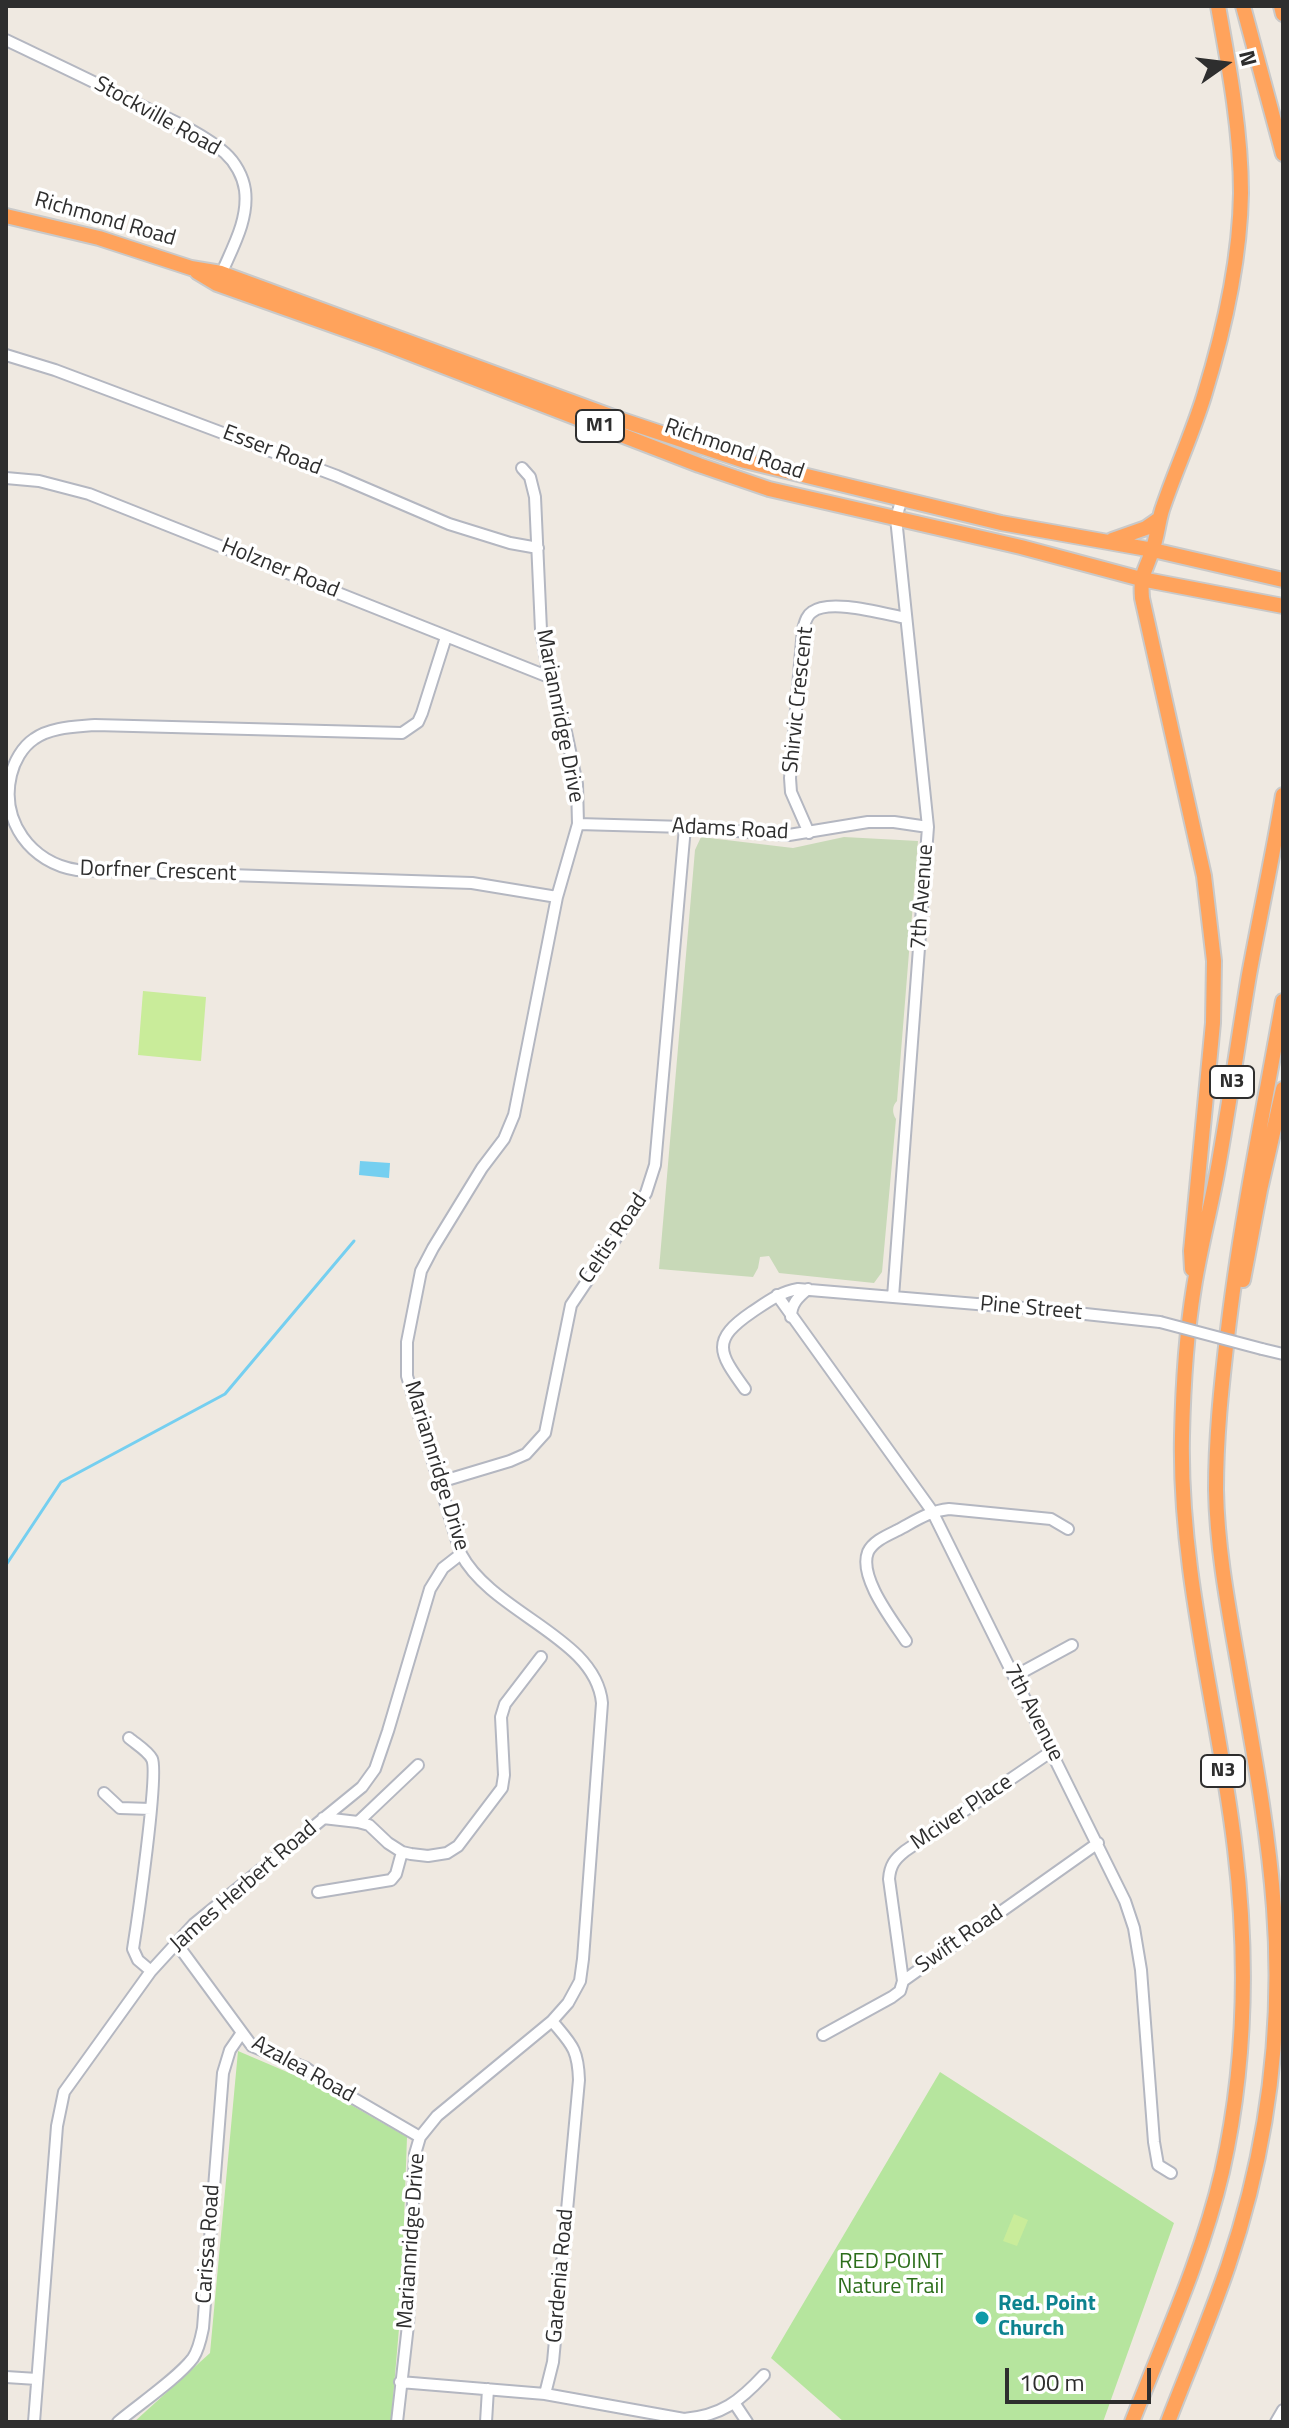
<!DOCTYPE html>
<style>
body{margin:0}
#map{position:relative;width:1289px;height:2428px;overflow:hidden;background:#efe9e1;font-family:"Titillium Web",sans-serif}
canvas{display:block}
.frame{position:absolute;inset:0;border:8px solid #2e2e2e;pointer-events:none}
.north{position:absolute;left:1185px;top:24px;width:80px;height:80px;-webkit-text-stroke:6px #fff;paint-order:stroke;rotate:76deg;font-size:22px;font-weight:700;line-height:32px;text-align:center;color:#2e2e2e}
.north::after{content:'';display:block;margin:auto;width:28px;height:36px;background:#2e2e2e;clip-path:polygon(50% 0,100% 100%,50% 72%,0 100%)}
.scale{position:absolute;left:1005px;top:2368px;width:146px;height:36px;box-sizing:border-box;border:4px solid #2e2e2e;border-top:0;padding-left:10px;font-size:24px;line-height:28px;white-space:nowrap;color:#2e2e2e;-webkit-text-stroke:6px #fff;paint-order:stroke}
</style>
<div id="map">
<canvas width="1289" height="2428"></canvas>
<div class="frame"></div>
<div class="north">N</div>
<div class="scale">100 m</div>
</div>
<script>
const context = document.querySelector('canvas').getContext('2d');
context.lineJoin = 'round';
function fillPath(path, color) {
  context.fillStyle = color;
  context.fill(path, 'evenodd');
}
function stroke(path, color, width, dash) {
  context.strokeStyle = color;
  context.lineWidth = width;
  context.lineCap = dash ? 'butt' : 'round';
  context.setLineDash(dash || []);
  context.stroke(path);
}
function write(font, color, halo, rows, align = 'center') {
  context.font = font + ' "Titillium Web",sans-serif';
  context.lineWidth = 7;
  context.setLineDash([]);
  context.textBaseline = 'middle';
  context.strokeStyle = halo;
  context.fillStyle = color;
  for (const [text, x, y, turn = 0] of rows) {
    context.save();
    context.translate(x, y);
    context.rotate((+turn || 0) * Math.PI / 180);
    context.textAlign = isNaN(turn) ? turn : align;
    if (halo) context.strokeText(text, 0, 0);
    context.fillText(text, 0, 0);
    context.restore();
  }
}
fillPath(new Path2D(`
 M238,2051L313,2083L407,2137L401,2305L391,2422H134L210,2353Z
 M940,2072L1174,2223L1103,2422H844L771,2358Z`), '#b6e59e');
fillPath(new Path2D(`
 M701,837L793,848L844,837L918,841L897,1101C892,1106 892,1113 896,1119L882,1272L874,1283L779,1273L769,1256L760,1257L758,1268L753,1277L659,1269L695,850Z`), '#c8d9b8');
fillPath(new Path2D(`
 M143,991L206,997L201,1061L138,1055Z
 M1014,2214L1028,2220L1017,2246L1003,2241Z`), '#c9ec9a');
fillPath(new Path2D(`
 M360,1161L390,1163L389,1178L359,1175Z`), '#75cff0');
stroke(new Path2D(`
 M6,1565L61,1482L225,1394L354,1241`), '#75cff0', 3);
const minor = new Path2D(`
 M6,40C52,62 99,84 144,107C171,120 202,133 225,153C235,162 243,176 245,190C249,221 231,250 220,277
 M6,355L55,370L337,476L449,524L510,543L538,548
 M6,478L39,481L89,494L549,677
 M446,637L422,713L418,722L402,733L95,725C75,727 51,727 34,739C22,747 14,762 11,775C0,821 31,863 77,870L472,883L557,897
 M578,824L685,827L789,835L868,822H894L928,827
 M809,833L791,792L790,778L803,629C805,623 806,616 812,612C830,598 884,614 906,618
 M777,1295L932,1511L1125,1901L1134,1928L1141,1970L1154,2142L1158,2165L1171,2173
 M893,1297L928,827L896,518L902,498
 M791,1317C791,1304 798,1297 808,1289
 M1262,1349L1283,1354
 M745,1389C718,1352 711,1340 752,1312C767,1302 780,1292 798,1289L1048,1310L1160,1322
 M440,1482L510,1461L526,1454L545,1433L571,1305L646,1193L655,1165L685,827
 M906,1641C893,1621 858,1577 868,1552C873,1541 888,1535 898,1530C915,1521 929,1511 949,1509L1051,1519L1068,1529
 M1015,1676L1072,1645
 M129,1738C136,1744 148,1751 152,1759C159,1773 137,1924 133,1949L138,1960L151,1971
 M104,1793L120,1808L151,1809
 M323,1818L358,1822L369,1825L388,1843L402,1852L411,1854L428,1856L447,1853L458,1846L502,1788L504,1775L501,1717L505,1704L541,1657
 M358,1822L418,1765
 M318,1892L391,1880L396,1874L402,1852
 M177,1944L252,2046L306,2068L329,2084L420,2137
 M903,1981L889,1879C890,1865 895,1859 905,1851L1052,1751
 M823,2035L892,1997L900,1991L903,1981L1098,1843
 M6,2377L37,2379
 M400,2382L545,2394L553,2362L579,2080C578,2048 571,2044 552,2021
 M545,2394L684,2419C721,2416 740,2401 764,2375
 M735,2404L747,2422
 M34,2422L57,2126L64,2092L151,1971L194,1924L362,1787L375,1769L388,1731L430,1589L443,1568L461,1554
 M118,2422C138,2405 178,2378 193,2358C199,2349 201,2338 203,2328L223,2073L230,2050L241,2034
 M397,2422L408,2325L415,2154L420,2137L437,2116L552,2021L568,2003L580,1981L583,1959L602,1703C596,1637 493,1614 461,1554L407,1376V1342L421,1271L433,1248L482,1168L504,1139L514,1115L557,897L578,824L577,784L566,732L549,677L541,630L535,497L530,477L522,468
 M486,2422L488,2389
 M1276,2422L1283,2410`);
const highway = new Path2D(`
 M1243,6L1283,154
 M1281,6L1283,14
 M6,216L99,238L191,268L221,273L616,418L745,461L1001,523L1153,550L1283,580
 M197,272L217,284L383,343L699,465L769,489L1021,547L1141,579L1283,606
 M1112,540L1146,528L1159,519
 M1192,1269L1191,1251L1213,1023L1214,961L1204,876L1142,598C1140,573 1145,573 1152,551C1157,538 1158,523 1162,510C1175,471 1192,435 1204,396C1224,331 1240,261 1241,193C1241,131 1229,67 1218,6
 M1243,1280L1260,1190L1283,1089
 M1132,2422C1164,2340 1202,2258 1222,2172C1246,2065 1248,1957 1235,1849C1219,1711 1179,1576 1182,1436C1183,1387 1186,1336 1194,1287C1200,1249 1210,1211 1217,1173C1229,1107 1238,1041 1249,975C1260,915 1273,855 1283,795
 M1168,2422C1188,2370 1210,2319 1228,2266C1267,2151 1283,2029 1274,1908C1268,1826 1252,1744 1238,1663C1228,1606 1217,1548 1216,1490C1216,1438 1221,1390 1227,1338C1240,1225 1263,1113 1283,1001`);
stroke(minor, '#b4b7c1', 14);
stroke(highway, '#c9c9c9', 18);
stroke(minor, '#fff', 10);
stroke(highway, '#ffa35c', 14);
const minorBridge = new Path2D(`
 M1160,1322L1262,1349`);
stroke(minorBridge, '#b4b7c1', 14, []);
stroke(minorBridge, '#fff', 10);
for (const [x, y, r, color] of [
 [982,2318,8,"#0f9aa8"]
]) {
  const dot = new Path2D();
  dot.arc(x, y, r, 0, 2 * Math.PI);
  context.fillStyle = color;
  context.fill(dot);
  stroke(dot, '#fff', 3);
}
for (const [x, y, w] of [
 [600,426,48],
 [1232,1082,44],
 [1223,1771,44]
]) {
  const box = new Path2D();
  box.roundRect(x - w / 2, y - 16, w, 32, 6);
  context.fillStyle = '#fff';
  context.fill(box);
  stroke(box, '#2e2e2e', 2);
}
write('bold 20px', '#2e2e2e', null, [
 ["M1",600,426],
 ["N3",1232,1082],
 ["N3",1223,1771]
]);
write('22px', '#2e2e2e', '#fff', [
 ["Stockville Road",157,117,29],
 ["Richmond Road",105,220,16],
 ["Richmond Road",734,450,19],
 ["Esser Road",272,451,21],
 ["Holzner Road",280,569,22],
 ["Shirvic Crescent",799,700,-84],
 ["Mariannridge Drive",559,716,79],
 ["Adams Road",730,830,3],
 ["Dorfner Crescent",158,872,2],
 ["7th Avenue",923,897,-86],
 ["Celtis Road",614,1239,-56],
 ["Pine Street",1031,1309,5],
 ["Mariannridge Drive",436,1466,73],
 ["7th Avenue",1033,1713,63],
 ["Mciver Place",962,1813,-34],
 ["James Herbert Road",244,1887,-41],
 ["Swift Road",960,1940,-35],
 ["Azalea Road",303,2070,29],
 ["Mariannridge Drive",412,2241,-86],
 ["Carissa Road",209,2244,-86],
 ["Gardenia Road",561,2276,-85]
]);
write('22px', '#2c6e1b', '#fff', [
 ["RED POINT",891,2263],
 ["Nature Trail",891,2288]
]);
write('bold 22px', '#0d838f', '#fff', [
 ["Red. Point",998,2305],
 ["Church",998,2330]
], 'left');
</script>
